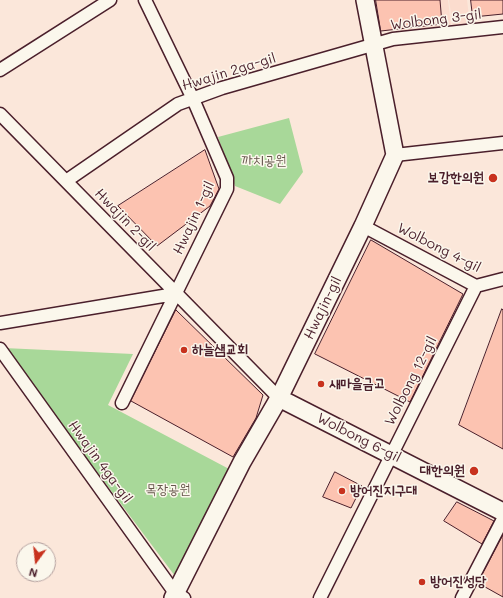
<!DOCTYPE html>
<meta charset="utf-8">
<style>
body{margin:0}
#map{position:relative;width:503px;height:598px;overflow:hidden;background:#fbe7da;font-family:Mali,sans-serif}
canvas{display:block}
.north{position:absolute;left:16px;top:542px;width:40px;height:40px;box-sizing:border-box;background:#fbf7ec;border:1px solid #b4a19f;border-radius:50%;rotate:195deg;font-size:11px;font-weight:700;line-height:16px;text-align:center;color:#4a1f2b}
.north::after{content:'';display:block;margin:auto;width:14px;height:18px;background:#c8321e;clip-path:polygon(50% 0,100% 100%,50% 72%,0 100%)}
</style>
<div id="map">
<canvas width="503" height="598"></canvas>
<div class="north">N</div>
</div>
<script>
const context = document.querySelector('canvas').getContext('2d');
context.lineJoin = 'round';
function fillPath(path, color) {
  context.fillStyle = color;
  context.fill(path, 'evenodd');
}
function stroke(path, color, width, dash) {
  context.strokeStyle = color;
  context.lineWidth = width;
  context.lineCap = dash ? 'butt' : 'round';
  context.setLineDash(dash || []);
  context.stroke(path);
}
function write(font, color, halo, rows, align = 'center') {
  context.font = font + ' Mali,"Poor Story",sans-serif';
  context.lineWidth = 3;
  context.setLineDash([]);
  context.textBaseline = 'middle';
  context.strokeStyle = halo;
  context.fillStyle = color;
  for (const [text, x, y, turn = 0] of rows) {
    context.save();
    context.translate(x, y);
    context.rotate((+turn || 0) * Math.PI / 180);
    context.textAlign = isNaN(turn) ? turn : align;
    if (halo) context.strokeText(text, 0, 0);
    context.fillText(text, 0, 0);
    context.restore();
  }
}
fillPath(new Path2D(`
 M398,0H448L451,26L401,32Z
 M449,0H467L470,25L453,27Z`), '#fbdcce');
fillPath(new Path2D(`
 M289,118L303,172L280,204L235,186L218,137Z
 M4,348L133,354L108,405L231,470L175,576Z`), '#a8d899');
const building = new Path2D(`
 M376,0H440L442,24L381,31Z
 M471,0H503V14L473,17Z
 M205,150L219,189L210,206L157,246L118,206Z
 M371,240L463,294L410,402L315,354Z
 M502,309L503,310V449L459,425Z
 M176,310L263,395L256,418L233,457L131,401Z
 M335,472L362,486L351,508L323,497Z
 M457,502L494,521L482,544L444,521Z
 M503,535V597L478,583Z`);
fillPath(building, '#fcc3b1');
stroke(building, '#4a1f2b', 1);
const street = new Path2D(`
 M0,70L110,0
 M0,114L279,398
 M395,155L503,143
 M66,181L178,104L222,88L393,39L503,27
 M363,226L476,286L503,279
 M0,323L175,294
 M0,349L175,593L184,598
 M122,403L227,189V178L193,99L145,0
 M320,598L476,286
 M462,598L503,519`);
const secondary = new Path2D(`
 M279,398L503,512
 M173,598L242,462L279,398L363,226L395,155L365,0`);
stroke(street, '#4a1f2b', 15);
stroke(secondary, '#4a1f2b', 20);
stroke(street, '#fbf7ec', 12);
stroke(secondary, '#fbf7ec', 17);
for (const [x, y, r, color] of [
 [493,178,5,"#c8321e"],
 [184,350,4,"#c8321e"],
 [321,384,4,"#c8321e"],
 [474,471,5,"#c8321e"],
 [342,491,4,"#c8321e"],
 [422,582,4,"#c8321e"]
]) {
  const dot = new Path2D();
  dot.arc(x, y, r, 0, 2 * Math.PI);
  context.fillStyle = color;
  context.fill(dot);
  stroke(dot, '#fbf7ec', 1.5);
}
write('14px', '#4a1f2b', '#fbf7ec', [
 ["Wolbong 3-gil",436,20,-7],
 ["Hwajin 2ga-gil",229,72,-17],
 ["Hwajin 1-gil",194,218,-65],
 ["Hwajin 2-gil",125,220,46],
 ["Wolbong 4-gil",439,248,27],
 ["Hwajin-gil",323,308,-64],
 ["Wolbong 12-gil",411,381,-63],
 ["Wolbong 6-gil",359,438,27],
 ["Hwajin 4ga-gil",100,462,54]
]);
write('14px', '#66564c', '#fbf7ec', [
 ["까치공원",264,161],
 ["목장공원",168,490]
]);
write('bold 14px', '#4a1f2b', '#fbf7ec', [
 ["보강한의원",484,178,"right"],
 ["하늘샘교회",192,350],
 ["새마을금고",329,384],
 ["대한의원",465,471,"right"],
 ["방어진지구대",350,491],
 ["방어진성당",430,582]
], 'left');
</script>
